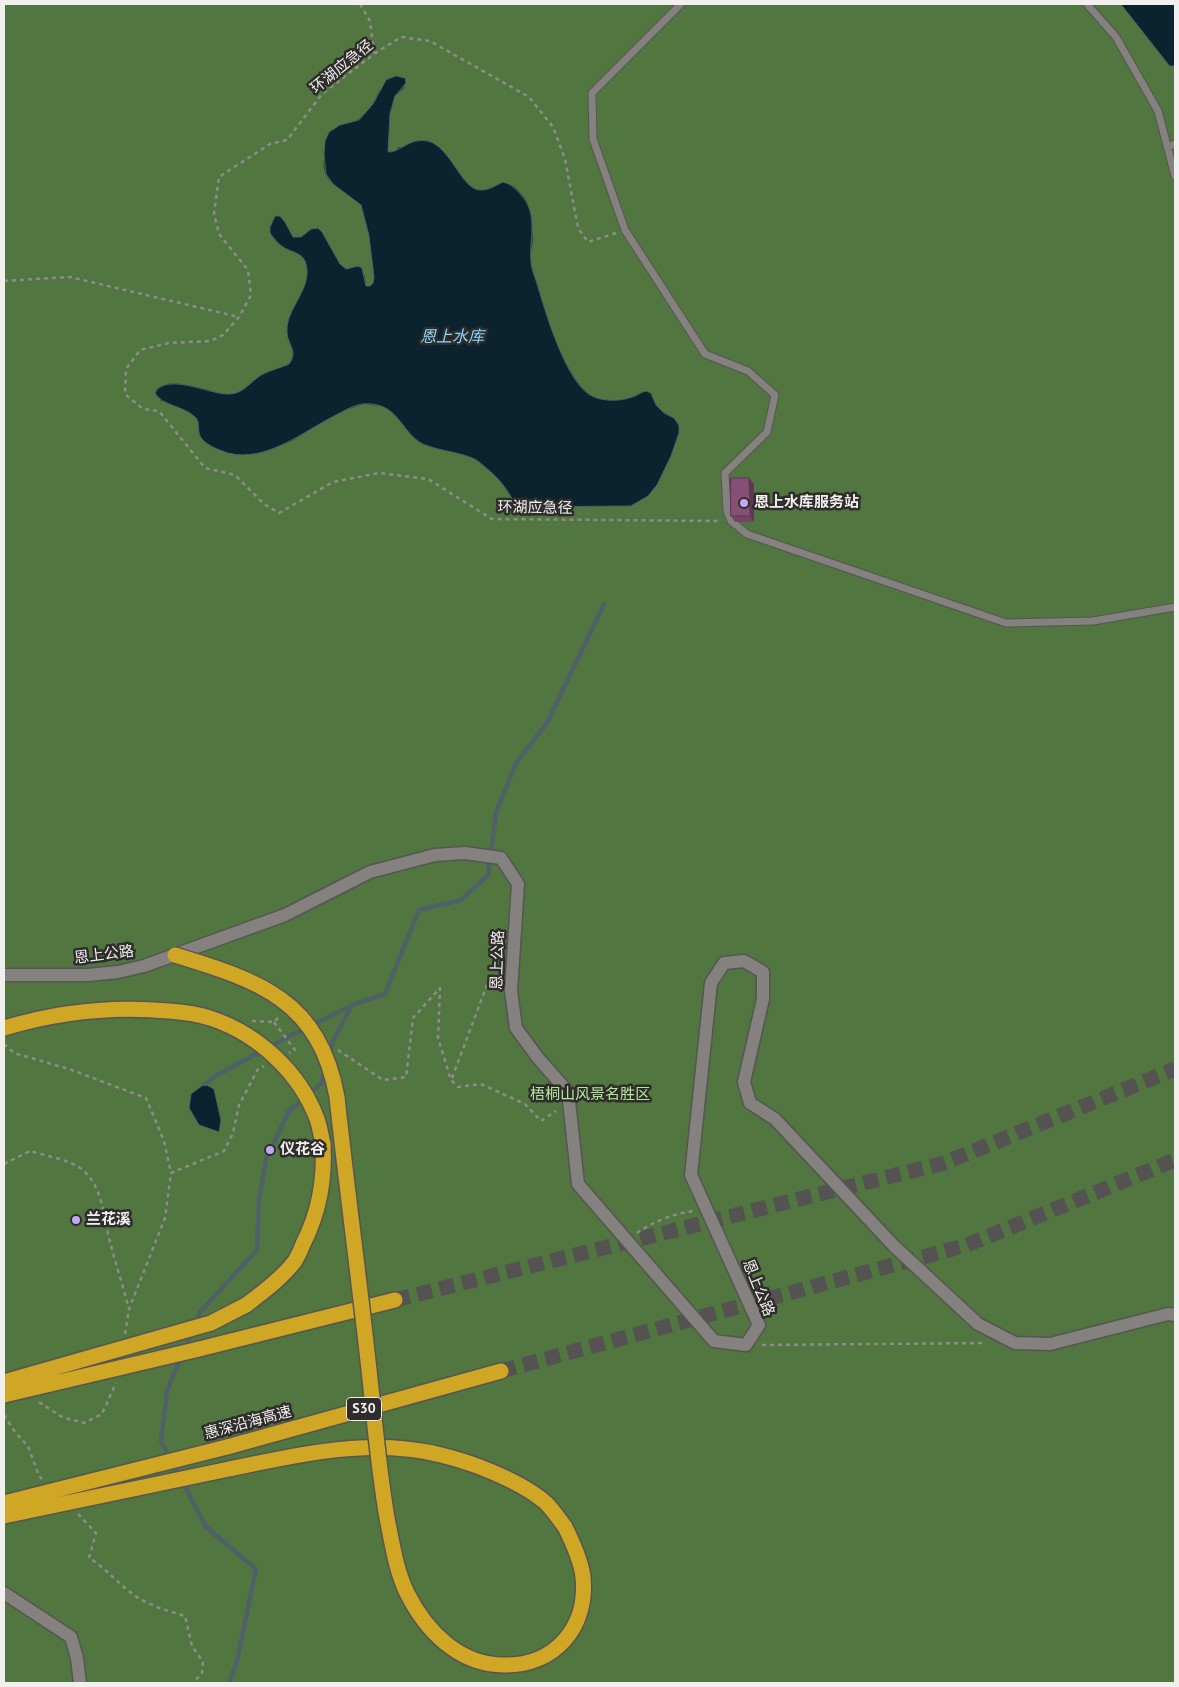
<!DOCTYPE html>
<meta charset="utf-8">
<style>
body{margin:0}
#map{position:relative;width:1179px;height:1687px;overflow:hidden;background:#393735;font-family:"PT Sans",sans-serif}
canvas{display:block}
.frame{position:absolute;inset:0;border:5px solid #f1f0ef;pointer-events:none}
</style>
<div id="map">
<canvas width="1179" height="1687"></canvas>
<div class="frame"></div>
</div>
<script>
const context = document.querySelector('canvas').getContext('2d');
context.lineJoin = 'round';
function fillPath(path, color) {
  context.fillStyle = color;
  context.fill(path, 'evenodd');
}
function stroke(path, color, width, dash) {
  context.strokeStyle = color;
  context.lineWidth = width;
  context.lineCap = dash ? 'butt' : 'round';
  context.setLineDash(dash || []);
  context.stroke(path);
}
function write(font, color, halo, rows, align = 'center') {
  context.font = font + ' "PT Sans","Noto Sans SC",sans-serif';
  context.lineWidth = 5;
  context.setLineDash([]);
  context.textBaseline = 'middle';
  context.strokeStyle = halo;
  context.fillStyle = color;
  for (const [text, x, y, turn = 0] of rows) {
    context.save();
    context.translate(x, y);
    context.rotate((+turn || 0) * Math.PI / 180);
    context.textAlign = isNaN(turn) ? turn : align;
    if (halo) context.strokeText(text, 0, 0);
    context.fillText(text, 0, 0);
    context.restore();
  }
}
fillPath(new Path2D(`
 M4,4H1121L1169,66H1175V1683H4ZM405,87L395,96L390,114L388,152L395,151L399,147L450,160C457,168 465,184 474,189C494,199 501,164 526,200C530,206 532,229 533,237C533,246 529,255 531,263C536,291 567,388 595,397C607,402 623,401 635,396C639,394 642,392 646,391L650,393C653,398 655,404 659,408C668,417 679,418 679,433L517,507L499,479L474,458L441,449L393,412L381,406L364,404L348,409L318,424L292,441L256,454H235L199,435C199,430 200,424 197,419C191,409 171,403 161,401L156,390C170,374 210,393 227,394C241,395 246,385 257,379C267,373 278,368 289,364C299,350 287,345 287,331C287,307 315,287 305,261C301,252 290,252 283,247C278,244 273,237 270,233L285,222L293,237H301L311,229L322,232L340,264L346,269L358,266L365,276L366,286H370L373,283L375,277C370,258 371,220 361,205C355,196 342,191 333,184C313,166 330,143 340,125C361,124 371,109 379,91Z`), '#517640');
const water = new Path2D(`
 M1121,4H1175V66H1170Z
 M396,76L405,78L406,83L395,96L390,114L388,152C400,153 409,137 428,141C451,147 462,191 481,190C490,190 496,185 503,182C511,184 516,189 521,195C539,215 529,237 531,261C531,269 536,279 538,287C546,313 567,387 594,397C607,402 623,401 635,396C639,394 642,392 646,391L651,393L656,405L664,413L674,418L679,425V433L671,456L657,485L648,496L631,506L517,507C507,489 501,480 484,466C480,463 476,459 472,458C458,452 442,451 428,446C401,438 401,401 364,404C355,404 344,411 336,415C304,431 266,463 228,453C219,450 208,446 202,439C196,433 201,424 196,418C185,406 162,406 155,393C166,372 209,394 227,394C244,395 250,381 263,374C271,370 280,368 289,364C299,351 287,345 287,331C286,307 315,287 305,261C301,252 290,252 283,247C278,244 273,237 270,233V227L275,216H280L285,222L293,237H301L311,229L318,228L322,232L340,264L346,269L358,266L362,268L366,286H370L373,283L374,277L369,236L361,205L333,184L326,174L324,154L325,141L329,132L340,125L359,120L373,104L386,80Z
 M205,1084L214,1089L221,1120L219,1132L199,1125L189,1108L191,1094Z`);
fillPath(water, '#0b232e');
stroke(water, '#506068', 1);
stroke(new Path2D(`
 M329,1055L333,1041L352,1005L385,994L419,910L461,900L488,875L496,813L516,763L547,723L604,604
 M205,1084L217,1075L286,1038L351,1006
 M195,1325L200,1312L257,1250L259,1200L266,1159L289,1111L321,1084L325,1069
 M185,1348L192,1332
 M181,1357L167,1391L161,1441L206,1527L256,1569L237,1661L229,1683`), '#506068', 4.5);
stroke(new Path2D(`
 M395,1300L944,1163L1175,1069
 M501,1371L967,1245L1175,1160`), '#555351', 15, [15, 8]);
const service = new Path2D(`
 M681,4L592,93L593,139L625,230L705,354L748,371L775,395L767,432L725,473L727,511L731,521L747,534L1006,623L1093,621L1175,607
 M1087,4L1116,37L1158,111L1175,176
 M1168,147L1175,144`);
const tertiary = new Path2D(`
 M4,975H88L118,972L144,966L285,915L370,872L435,855L465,853L501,858L518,884L511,991L516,1028L538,1058L568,1092L578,1184L714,1341L746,1345L759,1325L691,1175L711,983L724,963L744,961L763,972V999L744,1082L750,1103L775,1119L894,1246L978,1324L1015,1343L1050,1344L1168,1314L1175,1315
 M4,1593L71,1637L77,1658L80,1683`);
const motorway = new Path2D(`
 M246,1305C263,1292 282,1278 295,1261C298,1256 301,1250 303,1244C319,1213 325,1179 323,1144
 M195,1350L395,1300
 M227,1447L501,1371
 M229,1469C287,1457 347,1443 406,1449C430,1451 458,1459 480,1467C503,1476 528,1487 546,1503C553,1510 559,1519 565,1527`);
stroke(service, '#575554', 9);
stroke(tertiary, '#575554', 15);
stroke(motorway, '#575554', 18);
stroke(new Path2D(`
 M360,4L370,21L374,54
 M616,233L588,242L578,228L565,159L553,127L529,97L430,41L401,37L374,54L322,94L287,140L270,144L219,177L214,214L219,234L248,270L251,295L239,317L223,335L211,341L169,343L140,350L126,369L125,394L143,409L159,411L205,468L235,475L264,504L279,513L333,482L379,473L428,479L492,519L720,521
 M4,281L70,277L239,317
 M252,1021L274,1022L279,1017
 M274,1022L295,1050L289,1053
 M4,1044L14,1053L69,1069L146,1098L164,1141L171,1173
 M338,1050L383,1080L406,1077L413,1018L440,988L438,1038L451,1080L458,1087L481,1084L525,1104L541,1121L556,1111
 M452,1078L487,985
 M4,1164L30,1151C46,1156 72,1160 84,1171C103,1189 104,1218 110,1242C116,1264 123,1287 129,1309
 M637,1233C652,1222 675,1213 694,1211
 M125,1334L129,1309L165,1218L171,1173L224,1151L233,1133L239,1105L258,1069L264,1066
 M762,1345L984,1343
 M39,1402L62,1417L84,1423L102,1414L116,1383
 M4,1415L15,1432L28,1446L39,1476L42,1479
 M78,1514L96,1533L89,1558C106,1568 118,1584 134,1595C149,1606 169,1611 185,1616L192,1646L203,1662L202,1673L193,1683`), '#8e8c8b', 2.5, [4, 4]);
stroke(service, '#84817f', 7);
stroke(tertiary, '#84817f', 12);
stroke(motorway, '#d0a724', 15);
const motorwayBridge = new Path2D(`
 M175,955C260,981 319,1000 337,1097C347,1191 360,1285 370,1379C375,1425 379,1472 387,1518C392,1543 396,1570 407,1593C426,1631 459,1665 504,1665C555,1666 588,1627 583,1577C581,1560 573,1543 565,1527
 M4,1028C57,1012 114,1006 169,1011C183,1012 199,1014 213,1019C259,1035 300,1073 317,1119C320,1127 321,1136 323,1144
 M4,1382L211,1323L246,1305
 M4,1395L195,1350
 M4,1503L227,1447
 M4,1516L229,1469`);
stroke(motorwayBridge, '#575554', 18, []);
stroke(motorwayBridge, '#d0a724', 15);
fillPath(new Path2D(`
 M754,484V522H735L731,516Z`), '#734465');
fillPath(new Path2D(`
 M749,478L754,484V522L750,516Z`), '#5e3753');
const building = new Path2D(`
 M731,478H749L750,516H731Z`);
fillPath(building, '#864f76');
stroke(building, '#5e3753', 1);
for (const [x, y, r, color] of [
 [744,503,5,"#c1a8f3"],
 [270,1150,5,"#c1a8f3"],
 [76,1220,5,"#c1a8f3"]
]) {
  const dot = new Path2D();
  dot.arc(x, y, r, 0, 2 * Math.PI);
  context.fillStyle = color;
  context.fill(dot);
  stroke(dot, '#2f2d2b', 2);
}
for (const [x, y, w] of [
 [364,1409,35]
]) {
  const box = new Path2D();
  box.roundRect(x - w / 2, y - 11.5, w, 23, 4);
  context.fillStyle = '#2f2d2b';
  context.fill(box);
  stroke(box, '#f1f0ef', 1);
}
write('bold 14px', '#f1f0ef', null, [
 ["S30",364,1409]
]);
write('15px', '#f1f0ef', '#2f2d2b', [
 ["环湖应急径",342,67,-39],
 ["环湖应急径",535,508,1],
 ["恩上公路",104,955,-7],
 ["恩上公路",498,960,-88],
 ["恩上公路",758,1288,68],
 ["惠深沿海高速",248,1423,-15]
]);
write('bold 15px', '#f1f0ef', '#2f2d2b', [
 ["恩上水库服务站",754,503],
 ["仪花谷",280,1150],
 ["兰花溪",86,1220]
], 'left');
write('15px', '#b1e999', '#2f2d2b', [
 ["梧桐山风景名胜区",590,1095]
]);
write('italic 16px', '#87d8ff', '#2f2d2b', [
 ["恩上水库",452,337]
]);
</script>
